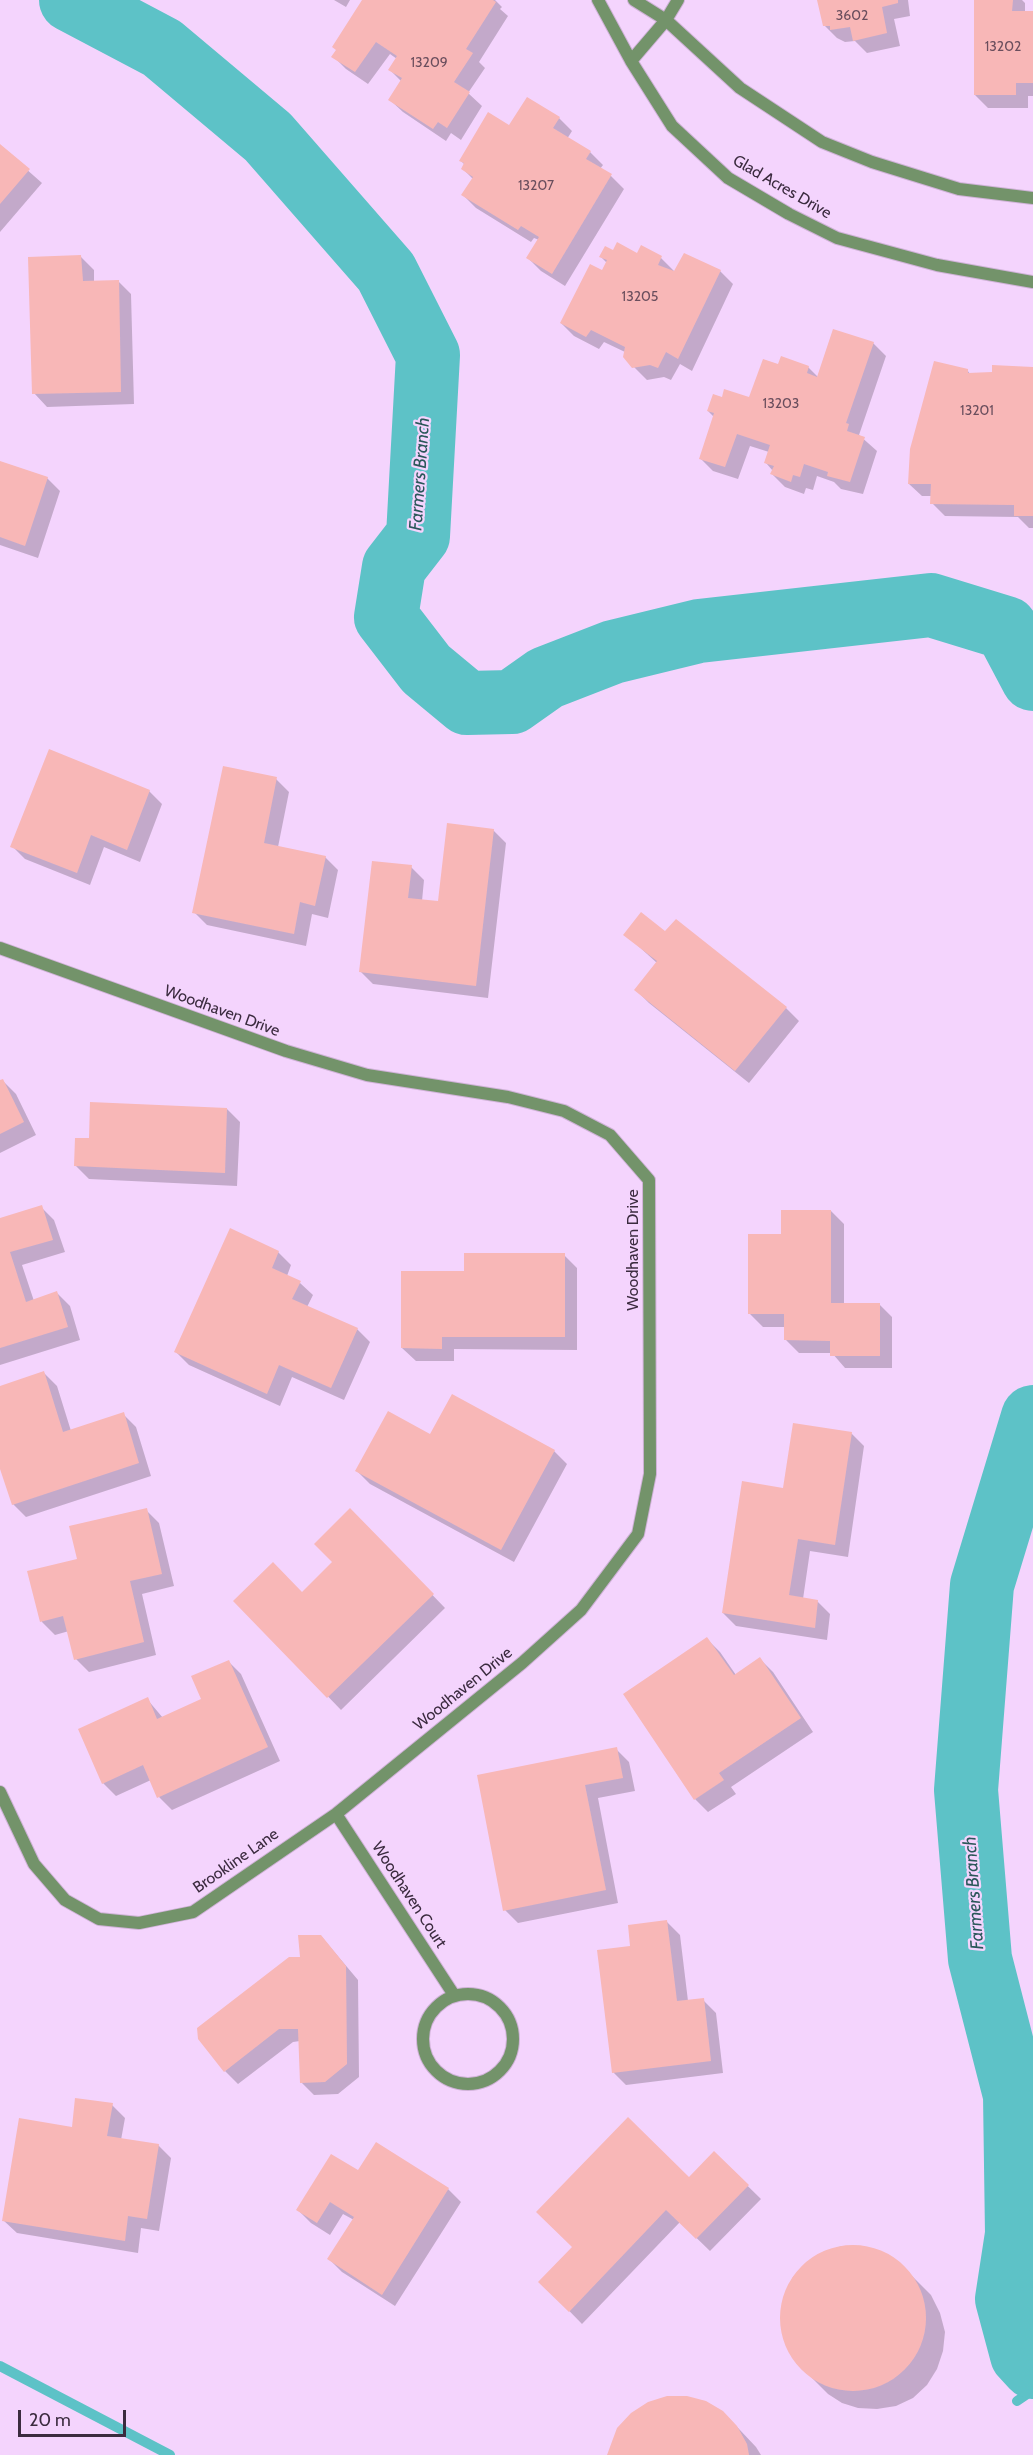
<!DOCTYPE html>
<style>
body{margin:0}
#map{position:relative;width:1033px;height:2455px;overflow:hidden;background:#f4d4fd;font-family:Cabin,sans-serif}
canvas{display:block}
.scale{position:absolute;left:18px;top:2410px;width:108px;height:27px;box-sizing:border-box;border:3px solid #3b2b3f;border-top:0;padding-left:8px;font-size:18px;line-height:21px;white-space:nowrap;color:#3b2b3f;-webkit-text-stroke:4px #f4d4fd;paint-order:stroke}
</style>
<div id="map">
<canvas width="1033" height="2455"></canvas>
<div class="scale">20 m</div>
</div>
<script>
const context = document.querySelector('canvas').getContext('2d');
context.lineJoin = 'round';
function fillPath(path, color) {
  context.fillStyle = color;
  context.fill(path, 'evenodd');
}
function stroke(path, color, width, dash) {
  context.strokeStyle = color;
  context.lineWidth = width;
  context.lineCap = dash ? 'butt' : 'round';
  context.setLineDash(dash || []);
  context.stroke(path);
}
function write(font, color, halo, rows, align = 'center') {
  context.font = font + ' Cabin,sans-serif';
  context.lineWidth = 4.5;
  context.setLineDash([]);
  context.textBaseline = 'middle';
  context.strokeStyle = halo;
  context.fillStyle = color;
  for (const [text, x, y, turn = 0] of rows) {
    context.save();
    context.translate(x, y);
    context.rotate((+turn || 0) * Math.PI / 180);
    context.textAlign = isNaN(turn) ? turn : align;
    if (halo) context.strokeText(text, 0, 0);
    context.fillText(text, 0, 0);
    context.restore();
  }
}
fillPath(new Path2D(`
 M334,0H350L346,7Z
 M364,0H495L502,7L500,9L508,16L479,62L485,68L468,93L482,106L461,140L451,133L446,141L403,112L390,100L401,81L390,70L397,59L390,54L368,84L346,69L333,56Z
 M818,0H908L910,16L894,19L900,46L867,53L855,41L845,42L837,38L824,25Z
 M976,0H1022L1025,3V13H1033V96H1028V108H988L975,95Z
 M559,118L572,131L567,139L590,152L603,165L600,169L611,176L624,189L565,286L541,271L528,258L539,240L534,238L531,242L476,208L463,195L473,179L463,169L465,165L461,161L510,127Z
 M0,146L42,183L0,232Z
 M613,252L661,258L675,272L720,271L733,284L692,371L680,364L671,380L664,377L647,380L634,367L625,352L604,342L599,349L574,336L561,323L602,272L607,263L601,257Z
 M81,257L94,270V282L118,281L131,294L134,404L47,407L34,393Z
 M873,343L886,356L859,435L877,451L863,494L841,489L834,482L817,476L813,490L806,488L804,494L785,487L772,474L773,471L766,463L769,452L750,446L738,479L713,471L700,458L714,417L708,411L723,399H750L779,366L808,367L818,377Z
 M1033,368V528H1029L1018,517L945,516L932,503V496H922L909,484L967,370L971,375Z
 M0,463L47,478L60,491L38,558L0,545Z
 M276,779L289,792L278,847L325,857L338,870L328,918L312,914L306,946L207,925L194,912Z
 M149,791L162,804L140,862L104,847L90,885L25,859L12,846Z
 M493,830L506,843L488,998L373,984L360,971L411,867L424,880L422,901L440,903Z
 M625,934H665L786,1008L799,1021L749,1083L649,1003L636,990L657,963Z
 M3,1081L16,1094L36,1135L0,1153V1082Z
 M227,1109L240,1122L237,1186L89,1179L76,1166L90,1140Z
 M41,1207L54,1220L65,1252L22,1265L34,1301L57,1293L70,1306L80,1340L0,1365V1219Z
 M831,1211L844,1224V1304H879L892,1317V1368H845L832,1353H799L786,1340V1327H763L750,1314L782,1235Z
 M278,1252L291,1265L287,1276L300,1283L313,1295L307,1307L357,1329L370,1342L344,1400L292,1377L280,1406L189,1365L176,1352Z
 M564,1255L577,1268V1350L454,1349V1361H416L402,1348L465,1273Z
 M44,1373L57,1386L71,1431L123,1414L136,1427L151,1476L26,1517L13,1504L0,1465V1387Z
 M851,1433L864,1446L848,1557L810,1551L803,1599L817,1601L830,1614L827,1640L736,1626L723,1613L784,1489Z
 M430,1436L554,1451L567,1464L514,1562L370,1484L357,1471Z
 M146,1510L159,1523L174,1586L142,1594L156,1655L89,1672L76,1659L69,1631L55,1635L42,1622L29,1572L78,1561Z
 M363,1523L445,1608L341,1710L236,1601L302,1594L334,1562Z
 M707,1639L720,1652L736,1675L760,1659L773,1672L813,1732L731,1787L736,1794L708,1812L695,1799L625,1695Z
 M228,1661L241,1674L280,1761L172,1810L159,1797L151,1780L116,1796L103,1783L147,1699L163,1718L203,1699Z
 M616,1749L629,1762L635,1791L598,1798L618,1903L518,1923L505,1910L479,1776Z
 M667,1922L680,1935L688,2001L703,2000L716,2013L723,2073L626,2085L613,2072L632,1947Z
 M321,1936L358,1980L359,2077L338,2094L314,2095L301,2082L300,2041L293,2042L238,2084L225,2071L301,1958Z
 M112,2105L125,2118L121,2140L158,2145L171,2158L159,2231L141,2228L138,2253L17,2233L3,2220L73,2128Z
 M376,2144L448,2189L461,2202L395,2306L342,2272L329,2259L354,2220L343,2214L330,2235L311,2223L298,2210L358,2173Z
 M714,2153L761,2199L710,2251L680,2222L582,2324L541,2282L574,2247L689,2179Z
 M842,2246H861L880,2251L897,2261L931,2295L940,2313L945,2332L943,2351L937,2369L927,2385L913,2398L896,2406L877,2409L858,2408L842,2403L828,2394L796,2362L788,2347L783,2331L782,2314L785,2295L793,2277L806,2263L823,2252Z
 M723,2412L756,2447L761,2455H609Z`), '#0003');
stroke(new Path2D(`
 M0,2366L170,2455
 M1017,2401L1033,2390`), '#5dc2c7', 10);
stroke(new Path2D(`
 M71,0L162,48L268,137L386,272L428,355L418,536L394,567L386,617L426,669L467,703L512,702L546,678L613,652L699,631L931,605L1006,628L1033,679
 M1033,1417L982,1585L966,1790L980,1959L1015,2095L1017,2234L1007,2299L1022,2355L1033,2367`), '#5dc2c7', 64);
fillPath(new Path2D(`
 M362,0H493L496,2L466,49L473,53L454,82L470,92L447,128L438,122L433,129L388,100L402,78L388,70L397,56L376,42L355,72L331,57L336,50L332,47Z
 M817,0H898V3L882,7L887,33L853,41L850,27L830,30V26H823Z
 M974,0H1013L1012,11H1033V83H1016V95H974Z
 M527,97L560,117L553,128L591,151L586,159L612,174L552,274L526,258L539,237L521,226L518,230L461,195L473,177L461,169L464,163L459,161L488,112L509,125Z
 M0,144L30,169L0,204Z
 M617,242L637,253L641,245L662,256L658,265L674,271L684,253L721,270L678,359L666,352L658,368L650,365L632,368L623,357L625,347L591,330L586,337L560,323L590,264L602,270L607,260L599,257L605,246L613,250Z
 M81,255L83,281L119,280L121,392L32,394L28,257Z
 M833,329L874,342L846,423L849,424L847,431L865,437L850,482L827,476L828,472L804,464L800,477L793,475L791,482L770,474L774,466L764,463L770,445L737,434L725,467L699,459L714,413L707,411L713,394L722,397L724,389L749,397L763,359L778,364L781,356L809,366L807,373L817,377Z
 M934,361L968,369V373L992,372V365L1033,367V516H1014V505L930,504L931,484H908L910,449Z
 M0,461L48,477L25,546L0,537Z
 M49,749L150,790L127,850L91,835L77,873L10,847Z
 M223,766L277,777L264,843L326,856L315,906L300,902L294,934L192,913Z
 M447,823L494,829L476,986L359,972L372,861L412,865L408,898L438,901Z
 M641,912L665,931L676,919L787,1007L735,1071L634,990L657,961L623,935Z
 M3,1079L24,1122L0,1134V1080Z
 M90,1102L227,1108L225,1173L74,1166L75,1138H89Z
 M42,1205L53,1240L10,1252L26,1302L57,1291L68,1327L0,1348V1218Z
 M781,1210H831V1303H880V1356H830V1341L784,1340V1314H748V1234H781Z
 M230,1228L279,1251L272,1268L301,1281L292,1299L358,1328L331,1388L279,1365L267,1394L174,1352Z
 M464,1253H565V1337H442V1349L401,1348V1271H464Z
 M44,1371L63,1432L124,1412L139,1463L12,1505L0,1469V1386Z
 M452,1394L555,1450L501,1550L355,1471L388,1411L430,1434Z
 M793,1423L852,1432L835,1545L798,1539L789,1595L818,1600L815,1628L722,1613L742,1481L783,1488Z
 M147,1508L162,1574L130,1581L144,1642L74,1660L63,1616L40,1622L27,1571L77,1559L69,1526Z
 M350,1508L434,1594L327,1698L233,1601L273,1562L302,1592L332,1562L314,1544Z
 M707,1637L734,1675L760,1657L801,1718L719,1773L724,1780L694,1800L623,1694Z
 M229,1660L268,1747L157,1798L143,1765L102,1784L78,1729L148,1697L157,1719L201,1699L191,1676Z
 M617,1747L623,1778L585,1785L606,1890L503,1911L477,1775Z
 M667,1920L677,2001L704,1998L711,2061L612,2073L597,1950L630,1946L628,1925Z
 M298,1935H321L346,1966L347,2064L325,2082L300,2083L298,2029H279L224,2072L198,2039L197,2028L289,1957H300Z
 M75,2098L113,2103L107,2136L159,2144L147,2219L128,2216L125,2241L2,2221L19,2118L72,2127Z
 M628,2117L689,2177L714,2151L749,2185L696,2239L666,2210L569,2312L538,2282L572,2247L536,2212Z
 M376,2142L449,2188L382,2295L327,2259L354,2217L330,2202L317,2223L296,2210L331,2154L358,2170Z
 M780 2318a73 73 0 1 1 146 0a73 73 0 1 1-146 0Z
 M667,2396H687L706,2401L723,2411L737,2426L747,2444L749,2455H607L617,2428L631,2413L648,2402Z`), '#f8b7b7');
const minor = new Path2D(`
 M598,0L631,61L672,126L728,178L789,214L837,238L937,265L1033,282
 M634,0L666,20L740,88L822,142L872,162L959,189L1033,198
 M631,61L666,20L678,0
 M0,948L286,1051L367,1075L508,1097L564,1111L610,1135L649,1180L650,1474L638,1534L581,1610L522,1663L336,1814L193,1912L139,1923L99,1919L65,1900L34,1864L0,1792
 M336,1814L454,1995
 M423 2039a45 45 0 1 1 90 0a45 45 0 1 1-90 0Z`);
stroke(minor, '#cfb2d7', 14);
stroke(minor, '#73936a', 12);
write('14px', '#6a4e5d', null, [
 ["3602",852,16],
 ["13202",1003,47],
 ["13209",429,63],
 ["13207",536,186],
 ["13205",640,297],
 ["13203",781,404],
 ["13201",977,411]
]);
write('16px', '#3b2b3f', '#f4d4fd', [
 ["Glad Acres Drive",782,187,30],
 ["Woodhaven Drive",222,1011,20],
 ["Woodhaven Drive",633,1250,-90],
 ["Woodhaven Drive",463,1689,-39],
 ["Brookline Lane",236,1861,-35],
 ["Woodhaven Court",409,1895,57]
]);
write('italic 18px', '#2a5759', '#f4d4fd', [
 ["Farmers Branch",420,474,-86],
 ["Farmers Branch",974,1893,-94]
]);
</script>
